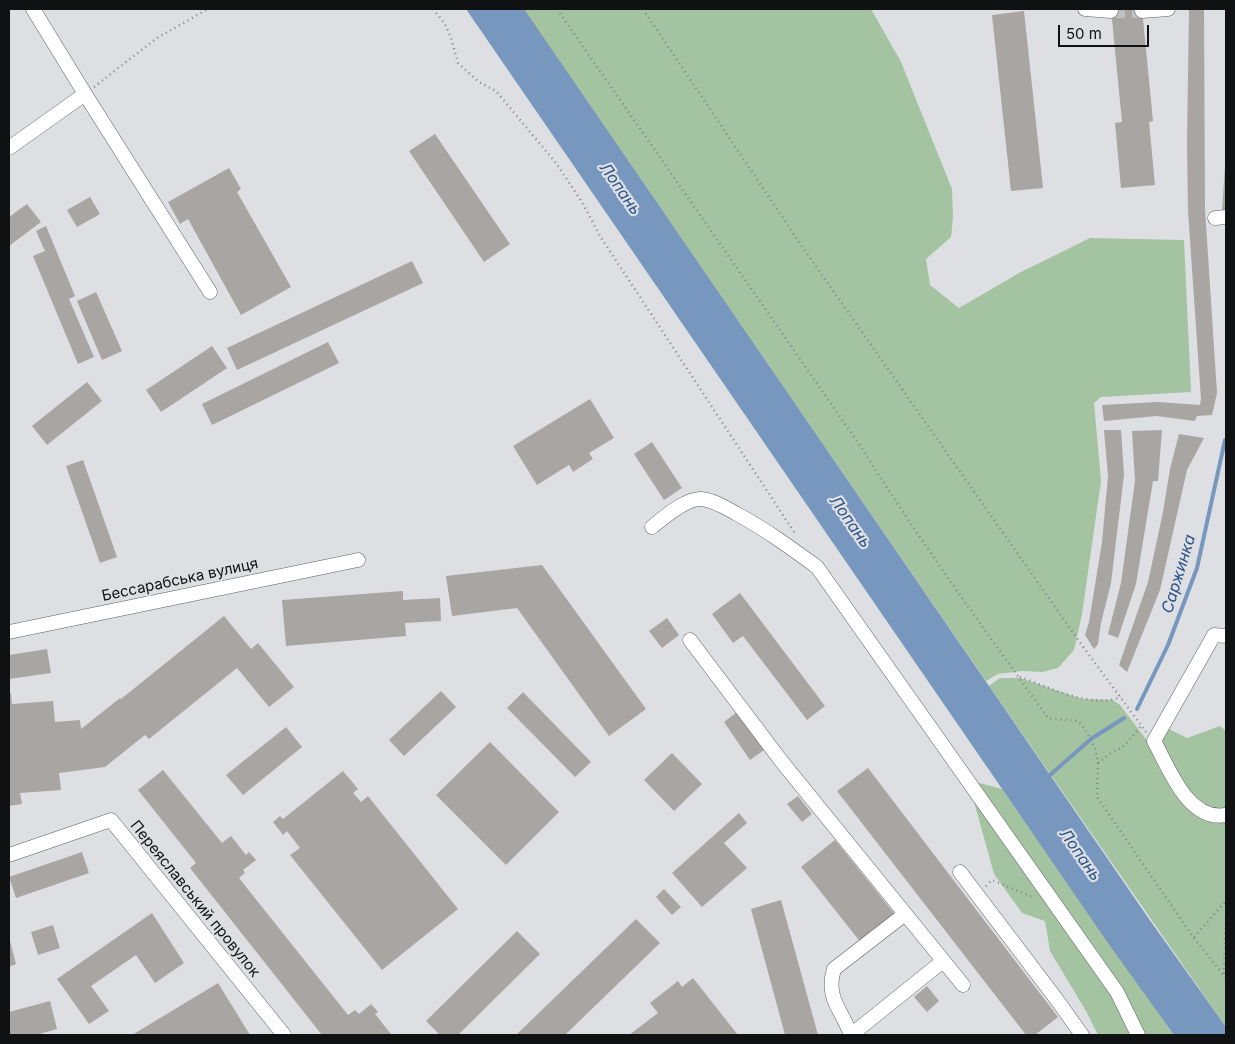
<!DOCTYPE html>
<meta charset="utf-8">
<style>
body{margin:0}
#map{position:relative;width:1235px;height:1044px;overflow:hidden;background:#dddfe3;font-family:Inter,sans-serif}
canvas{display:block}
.frame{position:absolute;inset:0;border:10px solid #101112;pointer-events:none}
.scale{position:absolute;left:1058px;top:25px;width:91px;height:22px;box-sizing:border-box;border:2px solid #101112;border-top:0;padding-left:6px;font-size:15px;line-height:18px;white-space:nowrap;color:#101112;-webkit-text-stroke:4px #dddfe3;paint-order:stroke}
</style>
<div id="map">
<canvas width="1235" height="1044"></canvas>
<div class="frame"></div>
<div class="scale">50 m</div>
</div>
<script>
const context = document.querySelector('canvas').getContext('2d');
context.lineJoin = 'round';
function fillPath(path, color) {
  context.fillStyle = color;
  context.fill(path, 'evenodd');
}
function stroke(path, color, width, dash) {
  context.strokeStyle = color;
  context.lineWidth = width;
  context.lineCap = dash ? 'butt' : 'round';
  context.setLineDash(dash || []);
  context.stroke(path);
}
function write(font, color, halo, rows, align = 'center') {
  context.font = font + ' Inter,sans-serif';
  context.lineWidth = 4.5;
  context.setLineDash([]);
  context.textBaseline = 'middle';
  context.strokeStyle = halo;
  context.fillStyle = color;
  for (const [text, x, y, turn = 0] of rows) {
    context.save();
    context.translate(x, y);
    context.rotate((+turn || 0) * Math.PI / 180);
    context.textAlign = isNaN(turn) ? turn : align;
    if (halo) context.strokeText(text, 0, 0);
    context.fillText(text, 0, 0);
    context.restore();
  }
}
fillPath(new Path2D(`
 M523,9H871L901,62L952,189L953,217L951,237L926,259L930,285L959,308L1021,272L1090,238L1184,240L1191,392L1101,397L1094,403L1101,481L1082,614L1074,650L1058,668L1042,672L1022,671L998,674L986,681Z
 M1000,678H1020L1082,699L1113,700L1120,705L1152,747L1169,729L1187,738L1220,726L1226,731V1027L989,686Z
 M968,780L1002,789L1174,1035H1098L1086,1011L1050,951L1045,921L1022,913L994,874Z`), '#a3c3a1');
fillPath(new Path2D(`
 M466,9H524L1149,919L1226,1027V1035H1174L1108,943Z`), '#7897bf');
stroke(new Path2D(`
 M1137,709L1168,645L1197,568L1225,440
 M1050,775L1091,739L1124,718`), '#7897bf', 4);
fillPath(new Path2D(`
 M1111,9H1142L1153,121L1149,122L1155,185L1121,188L1115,123L1122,122Z
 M1189,9H1204L1205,209L1217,393L1212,415L1197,416L1195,421L1157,416L1104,421L1102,405L1158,402L1200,405L1201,399L1188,211L1187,142Z
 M1024,11L1043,188L1011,191L992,15Z
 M435,134L510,244L484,262L409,151Z
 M1225,165H1226V213H1222Z
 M229,168L241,189L237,192L291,287L241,315L188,219L180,224L168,202Z
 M90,197L100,214L77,227L67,210Z
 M27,204L41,222L9,246V217Z
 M46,226L75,296L69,299L94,357L78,364L33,256L45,251L36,231Z
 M412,261L423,283L237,370L227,348Z
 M96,292L122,351L102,360L77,301Z
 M328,342L339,363L212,425L202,404Z
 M212,346L227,368L161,412L146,390Z
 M87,382L102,401L47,445L32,426Z
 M590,399L614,438L589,453L593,459L573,472L569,465L537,485L513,446Z
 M1104,430H1121L1124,475L1111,583L1101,623L1098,644L1094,649L1085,635L1089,622L1102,542L1108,476Z
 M1162,430L1158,481H1153L1136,584L1118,638L1108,634L1121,583L1135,481L1132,431Z
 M1179,434L1204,438L1187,470L1160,590L1127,672L1119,665L1148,582L1163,512L1170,469Z
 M652,442L682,488L664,500L634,454Z
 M83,460L117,557L100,563L66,466Z
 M542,565L646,709L609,736L517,608L452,616L446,576Z
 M403,591V600L440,598L441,621L405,623L406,636L286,646L282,600Z
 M740,593L825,706L807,720L743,636L733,643L712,614Z
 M224,616L251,649L258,643L294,687L269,707L237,668L149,739L145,735L105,767L59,773L61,790L20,793L22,804L9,806V694L11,693L12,704L53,701L55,722L80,720L81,729L120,698L121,699Z
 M667,618L679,635L662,648L649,631Z
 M47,649L51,673L9,679V655Z
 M441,691L456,707L404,756L389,740Z
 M523,692L591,762L575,777L507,708Z
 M737,712L764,750L750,760L724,722Z
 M286,727L302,747L243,795L226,775Z
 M490,742L559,812L506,865L436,795Z
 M672,753L702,784L674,811L644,780Z
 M868,768L1058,1017L1035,1035H1026L837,791Z
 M163,770L222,843L231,836L246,855L249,852L256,860L243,870L245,873L239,878L348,1015L355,1010L359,1014L371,1004L378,1012L375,1014L391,1034L322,1035L190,868L196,863L138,790Z
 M343,771L358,789L353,793L361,802L368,796L458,909L382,970L290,855L300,848L287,831L283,835L273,822L280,816L283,819Z
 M798,796L812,814L802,822L787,804Z
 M739,813L747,823L724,843L747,868L702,907L672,873Z
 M835,840L897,917L862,944L801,867Z
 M82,852L89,873L16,898L9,877Z
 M664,889L681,907L672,915L656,897Z
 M781,900L818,1035H785L751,909Z
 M152,913L184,963L155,983L136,955L91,986L109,1011L89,1024L57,979Z
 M636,919L660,943L565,1035H516Z
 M53,925L60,948L38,955L31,932Z
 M517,931L540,954L458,1035H440L426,1021Z
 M9,937L16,964L9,967Z
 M693,978L738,1035H629L658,1013L650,1003L678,981L682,987Z
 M218,983L250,1035H132Z
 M927,986L939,1001L927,1012L914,997Z
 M50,1001L57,1029L36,1035H9V1012Z`), '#a9a5a2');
stroke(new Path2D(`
 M1111,11H1142`), '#bec0c4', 14, [14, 7]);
const minor = new Path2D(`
 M33,9L85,94L210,292
 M1085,9L1111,11
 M1142,11L1168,9
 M9,148L85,94
 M1215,218L1226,217
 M652,527C663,518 686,498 701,499C714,500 726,508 737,514C765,529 791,548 817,567L1117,992L1138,1035
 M9,632L358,560
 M1226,636L1214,635L1154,741C1169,768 1188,822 1226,815
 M690,640L782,762L963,985
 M9,855L111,820L284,1035
 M960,872L1057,1000L1082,1035
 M851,1035C842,1010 825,998 834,969L905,914
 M851,1035L943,961`);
stroke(minor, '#5b5d60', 15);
stroke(new Path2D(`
 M433,9L445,24L451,38L458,63L479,82L496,91L556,163L582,202L600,236L796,535
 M557,9L859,444C918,538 983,628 1048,718L1078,721L1085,729L1095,748L1098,763L1097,797L1193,937L1226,978
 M643,9L803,248L1081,644L1146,732
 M94,87L157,38L208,9
 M1020,677C1049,687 1090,709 1121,697
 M1098,763L1108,755L1125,745L1141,726
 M986,886L992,880L1035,898
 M1194,937L1226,901
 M1224,974L1226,916`), '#828487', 2.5, [1, 4]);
stroke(minor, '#fff', 14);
write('15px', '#101112', '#dddfe3', [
 ["Бессарабська вулиця",180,580,-12],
 ["Переяславський провулок",195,899,51]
]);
write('italic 16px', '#2a5489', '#dddfe3', [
 ["Лопань",620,189,55],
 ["Лопань",850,522,55],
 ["Саржинка",1179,574,-73],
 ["Лопань",1080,855,55]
]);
</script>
